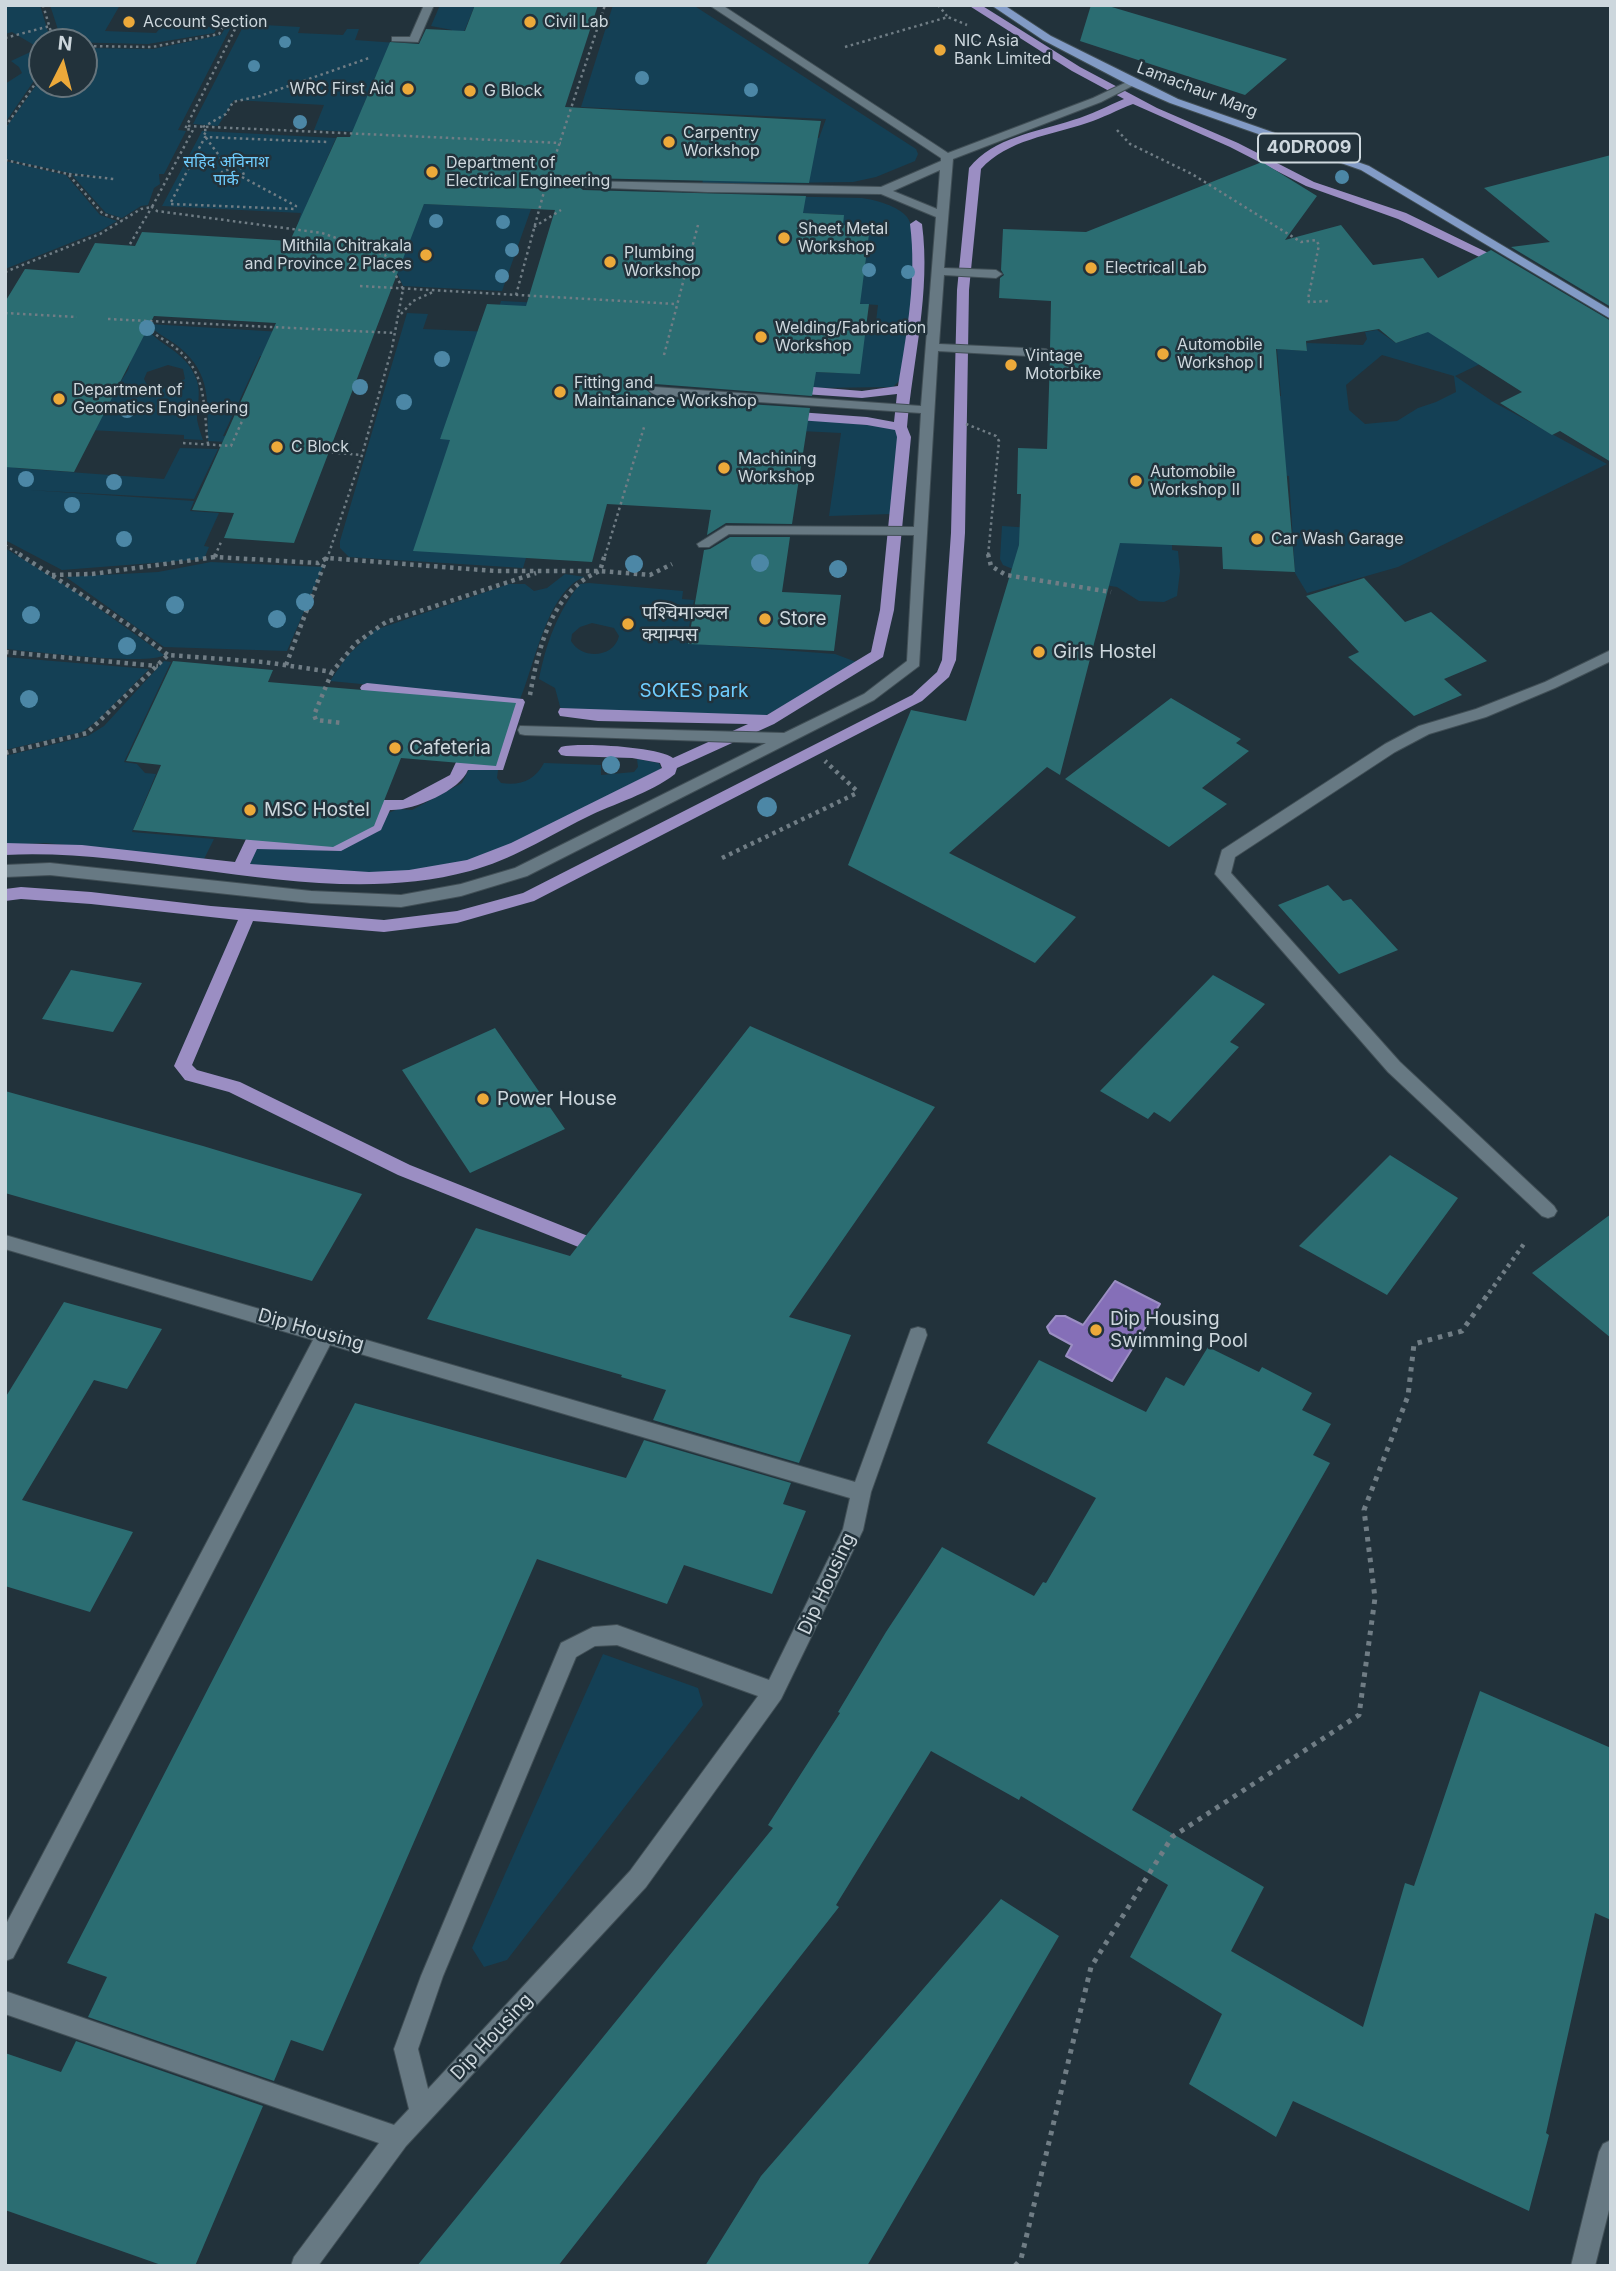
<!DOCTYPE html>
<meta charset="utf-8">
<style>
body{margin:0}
#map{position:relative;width:1616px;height:2271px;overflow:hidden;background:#22323b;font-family:Inter,sans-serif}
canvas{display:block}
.frame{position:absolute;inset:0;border:7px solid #cdd7dd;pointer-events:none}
.north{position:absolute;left:28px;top:28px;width:70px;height:70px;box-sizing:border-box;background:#22323b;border:2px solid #66747c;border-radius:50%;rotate:6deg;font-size:19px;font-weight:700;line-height:28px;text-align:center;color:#cdd7dd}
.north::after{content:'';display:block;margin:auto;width:24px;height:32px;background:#eca93a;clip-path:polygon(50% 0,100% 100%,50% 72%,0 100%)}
</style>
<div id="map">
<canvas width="1616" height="2271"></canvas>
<div class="frame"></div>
<div class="north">N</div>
</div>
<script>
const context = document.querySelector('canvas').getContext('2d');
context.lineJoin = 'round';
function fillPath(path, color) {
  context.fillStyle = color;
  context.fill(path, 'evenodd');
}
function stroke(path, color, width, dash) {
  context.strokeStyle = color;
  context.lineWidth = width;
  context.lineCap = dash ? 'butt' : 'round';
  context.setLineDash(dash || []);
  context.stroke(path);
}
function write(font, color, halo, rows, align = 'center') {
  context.font = font + ' Inter,"Noto Sans Devanagari",sans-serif';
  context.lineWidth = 5;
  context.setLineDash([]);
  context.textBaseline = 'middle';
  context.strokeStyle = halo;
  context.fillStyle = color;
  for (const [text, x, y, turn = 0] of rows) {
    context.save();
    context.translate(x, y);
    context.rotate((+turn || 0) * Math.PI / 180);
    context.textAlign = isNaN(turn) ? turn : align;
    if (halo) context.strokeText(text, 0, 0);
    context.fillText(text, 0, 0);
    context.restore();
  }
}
fillPath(new Path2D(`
 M5,5H40L51,42H42V69L5,123V84L22,73L19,67L11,61L39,48L12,32L5,34Z
 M50,5H120L105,31L156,33L162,26L218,27L214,33L148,44L62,42Z
 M440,5H475L461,39L452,38V30L431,26Z
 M613,5H693L916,149L918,154L915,161L876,177L853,182L702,184L704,175L775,136L819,138L826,119L581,107Z
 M247,19L266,20L264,25L300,27L298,33L343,35L347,29H359L355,40L397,43L398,76L376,75L363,106L426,135L314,130L324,105L234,100L218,126L193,124Z
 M227,25H232L178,130L186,131L164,174H159L160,184L154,188L148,205L141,206L122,218L106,213L72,175L114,179L69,173L5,159V129L42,77V84H84V48L153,49L221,35Z
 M202,131L336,138L310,197L378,201L418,219L424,204L531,209L502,291L403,286L393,264L297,227L301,213L162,206Z
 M5,161L66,175L100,215L117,221L100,231L5,269Z
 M727,195L862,198C876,200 898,206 907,217C925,241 905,347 900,380L893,387L813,388L773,370L837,373L846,329L875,330L878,305L848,303L867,249L870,227L843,225V215L707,208Z
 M501,301L666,309L440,438L469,441L526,558L523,568L349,557L340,548V541L407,313L428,314L423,329L491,332Z
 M142,323C158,347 186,349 197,381C201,394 197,406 197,419C198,426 201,434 203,440L184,439V435L90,430L128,370ZM168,365L183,369L185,379L167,388L147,385L144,379L147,372Z
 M149,324L282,332L325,359L260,356L223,436L248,437L246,443L208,441C207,402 212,374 179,347C169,338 157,335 149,324Z
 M1403,325L1542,334L1455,376L1495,403L1607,464L1398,567L1307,593L1295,573L1289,476L1243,472L1263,396H1281L1277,349L1307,351V343L1363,345L1367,339L1365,332L1377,330L1396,343L1417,336ZM1382,355L1454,376L1456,392L1436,402L1418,408L1397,421L1365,424L1349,410L1346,385Z
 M764,415L899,428L891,514L829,516L841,433L740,428Z
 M5,446L15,468L164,479L180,448L218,449L194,499L29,490L194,501L190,511L219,513L204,546L209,547L204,559L62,570L5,540Z
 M1002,526L1172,537V550L1178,551L1180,571L1177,596L1164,602L1139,601L1117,587L1020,572L1003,565L1000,559Z
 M5,548L76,592L164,655C151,666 29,651 5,649Z
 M211,562L323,567L287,651L164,647L66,577L158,572Z
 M565,574L585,577C547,589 534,669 519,702L381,689L372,685L330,681L348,655L375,630L509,584H525L534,591L547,588Z
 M589,583L683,591L682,599L694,600L686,643L835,654L859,663L765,716L561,710L555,688L539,679C546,644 557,612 580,584ZM592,623L614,628L619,636C614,658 582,660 571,641L572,634L580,627Z
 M5,657L149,669L97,721L82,732L5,750Z
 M164,661L171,662L124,762L137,764L145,773L156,774L132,832L214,839L204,859L46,843L5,845V756L88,736L104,726Z
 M637,759L659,763L661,768C643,788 606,798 581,810C552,823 525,841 495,854C430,880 315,877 246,867L255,846L335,851L376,829L386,814L398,809L412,810L462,783L469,769L498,770L497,778L501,783C521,786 535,780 544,763L601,765V775L634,772L638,767Z
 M603,1654L698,1688L703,1705L507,1960L484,1967L472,1948Z`), '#144055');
const water = new Path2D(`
 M1115,1281L1160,1304L1112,1381L1066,1356L1072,1345L1050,1333L1047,1327L1056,1316H1065L1083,1325Z`);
fillPath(water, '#856fb8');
stroke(water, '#9b8ec3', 2);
fillPath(new Path2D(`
 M968,5H981L1080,67L1157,108L1238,143L1314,182L1406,213L1513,265L1503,268L1398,219L1306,186L1230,147L1133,104C1117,110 1103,118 1087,123C1051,135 1007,140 981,169L969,290L965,533L956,660L949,677L922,701L534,901L457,923L384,932L253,921L192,1065L197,1070L240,1082L410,1165L608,1244L611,1249L608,1254L602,1256L596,1254L398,1175L229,1092L185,1080L174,1066L238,920L91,904L21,899L5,901V889L21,887L91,892L211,906L384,920L457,911L523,893L912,695L937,672L942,660L951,533L957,290L969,168C994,137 1037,132 1073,120C1091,115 1107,106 1124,99L1072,71Z
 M916,220L922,224C931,292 913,359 907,427L911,437L894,610L883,657L774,724L677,768L675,774C649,794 615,803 585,818C547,837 511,860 470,871C322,911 156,847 5,855V843L82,845L235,862L246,839L333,841L369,822L380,800H403L450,775L457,760H492L509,706L362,691L360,688L362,685L367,683L523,699L525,702L503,770H468C460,791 412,811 390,810L381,830L341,851L257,849L250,864L369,872L409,870L467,860L511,843L662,768L660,763L632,758L566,756L561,755L558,751L561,747C579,742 659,747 673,758L748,724L598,721L560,716L558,712L560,708L767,715L871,652L880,610L897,437L895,430L867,425L784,419L777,415L784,411L867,417L894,422L897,394L862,398L789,393L783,389L789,385L862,391L898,386C907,332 917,278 910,224Z`), '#9b8ec3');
fillPath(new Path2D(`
 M475,5H598L565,107L821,121L809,183L583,178L575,183L583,190L806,196L803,213L844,215L843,225L870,227L860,304H869L860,374L816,372L812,396L655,384L647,390L655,398L810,408L792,524L726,523L707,535L711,510L607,504L592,562L413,551L450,440L440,439L487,304L526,306L555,210L424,204L294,543L224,538L234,513L192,510L276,323L154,316L74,472L5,467V302L25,269L79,273L95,243L135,246L142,232L290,241L337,137H350L390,42L419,44L426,29L465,31Z
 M1091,5H1105L1287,59L1245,95L1080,41Z
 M1611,155V307L1511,247L1550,242L1484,188Z
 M1262,162L1317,196L1285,240L1341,225L1373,265L1423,258L1438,278L1491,250L1611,321V462L1560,431L1552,435L1500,403L1522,392L1428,332L1396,343L1379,329L1306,341L1307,351L1276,349L1295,572L1223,569L1222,547L1120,543L1060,775L1047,767L949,853L1076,917L1035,963L848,865L911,710L966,721L1019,545L1021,494H1017L1018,448L1047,449L1050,358L1054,354L1050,348L1051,301L999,298L1000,278L1004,275L1001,270L1003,229L1086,232Z
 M730,537H790L782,592L841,595L834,651L688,644L704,550L710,549Z
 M1364,578L1405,622L1431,612L1487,661L1444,679L1462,695L1414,716L1348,657L1359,652L1306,596Z
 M173,661L273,670L268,682L516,703L496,766L401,758L374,826L333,847L133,830L161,765L126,761Z
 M1171,698L1241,739L1236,743L1249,751L1202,788L1227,804L1169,847L1065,779Z
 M1328,885L1343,901L1351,899L1398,950L1339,974L1278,905Z
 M71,970L142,983L113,1032L42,1019Z
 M1213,975L1265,1004L1230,1042L1239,1047L1170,1122L1154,1112L1148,1119L1100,1091Z
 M750,1026L935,1107L789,1317L851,1335L799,1463L653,1420L666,1390L621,1377L622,1375L427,1319L476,1228L570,1256Z
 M495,1028L565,1129L470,1173L402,1070Z
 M5,1091L203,1146L362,1194L312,1281L5,1193Z
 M1390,1155L1458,1198L1387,1295L1299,1246Z
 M1611,1214V1338L1532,1273Z
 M64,1302L162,1329L127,1389L94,1380L22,1500L133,1532L90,1612L5,1586V1398Z
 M1208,1347L1259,1372L1262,1367L1312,1393L1302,1410L1331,1424L1313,1455L1330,1463L1132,1810L1264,1887L1231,1951L1363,2027L1405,1883L1414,1886L1480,1691L1611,1748V1920L1595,1913L1546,2133L1549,2135L1529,2211L1293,2101L1276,2137L1189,2084L1222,2014L1130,1957L1168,1885L1021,1796L1019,1800L931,1751L836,1905L839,1907L558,2266H417L773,1828L768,1825L840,1713L838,1712L886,1632L942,1547L1034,1596L1043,1582L1046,1583L1096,1498L987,1443L1039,1360L1146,1412L1166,1377L1184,1386Z
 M355,1403L626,1478L644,1440L791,1483L783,1504L806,1511L772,1594L684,1565L667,1604L537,1559L323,2051L291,2040L274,2081L88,2017L107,1977L67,1963Z
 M1001,1899L1059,1936L867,2266H705L761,2176Z
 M76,2041L263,2106L195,2266H164L5,2210V2053L61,2072Z`), '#2b6d72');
const minor = new Path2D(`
 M424,5H434L418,42L392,41V37H410Z
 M709,5H722L948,153L1093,98L1129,81L1138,83L1101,102L953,159L944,268L996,270L1002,274L996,278L944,275L939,344L1046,349L1052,353L1046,357L938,351L919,666L874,700L527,876L461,896L401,907L311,903L50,875L5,877V865L50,863L311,891L401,895L461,884L515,868L766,743L525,735L520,734L518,730L520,726L784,733L864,694L907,661L914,535L729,534L709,547H699L697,544L726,526L914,527L921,413L655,395L649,391L655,387L921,406L936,217L881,194L707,192L583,187L577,184L583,181L881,187L941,161V158ZM940,170L937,209L893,191Z
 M1611,650V661L1555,688L1486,717L1429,734L1395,752L1235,857L1231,873L1400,1062L1554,1206L1557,1211L1554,1216L1548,1218L1542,1216L1388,1072L1215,874L1222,850L1385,744L1419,726L1476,709L1545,682Z
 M5,1235L855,1482L911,1329L918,1327L925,1329L927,1335L871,1492L863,1530L781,1699L646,1887L406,2146L318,2266H291L294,2257L379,2143L5,2014V1991L394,2125L409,2109L394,2049L421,1976L561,1643L593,1627L617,1625L769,1680L843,1529L850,1498L330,1345L13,1958L5,1961V1926L313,1340L5,1249ZM617,1645L758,1696L630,1871L428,2089L418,2049L443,1976L576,1657L595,1646Z
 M1611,2140V2202L1595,2266H1571L1599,2152L1603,2144Z`);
const major = new Path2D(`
 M991,5H1004L1051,36L1178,99L1369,166L1611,310V319L1361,170L1170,103L1129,85L1043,40Z`);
stroke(minor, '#414f56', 2);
stroke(major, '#414f56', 2);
stroke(new Path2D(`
 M43,5L54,42
 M938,5L947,16
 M5,38L50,26
 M845,47L948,17L967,25
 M963,47L985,39
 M188,126L561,143
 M5,127L42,74
 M203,127L226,114L233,102L260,96L369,58
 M204,130H207L204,135L229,169
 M1117,130L1130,144L1192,174L1301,242L1316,240L1319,245L1308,299L1309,302L1329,301
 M5,160L68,174L103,214L123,220
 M553,163L605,5
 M234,167L241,168L244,175L232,180L221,176L222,172Z
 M69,174L114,179
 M242,177L296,206L295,209L170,204L205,137L327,142
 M534,227L561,210
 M130,244L152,207L157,211L322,233L385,255L403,289L392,348L362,455L328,556
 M5,272L100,234L141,209L152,207L193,130L185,129L240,19L228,18L219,34L152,47L84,46
 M360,286L676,304
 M516,295L545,188
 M5,313L77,317
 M401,314L413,301L433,292
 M108,319L395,333
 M145,321C151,336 166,339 177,349C208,375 203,408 208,444
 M664,355L698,225
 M966,424L996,436L999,441L988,556
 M183,443L231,446L247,410
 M314,451L362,455
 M5,545L22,556
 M215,556L221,542
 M605,556L645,424`), '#707d85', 2.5, [2.5, 3.5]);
stroke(new Path2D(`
 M19,554L127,624L168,655
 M216,554L215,557L318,563L327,558L495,571H600L650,575L672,564
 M988,554L991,566L1006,575L1111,592
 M52,575L92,574L215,557
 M5,652L158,666
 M286,665L328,554
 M332,672L314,715L316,720L342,723
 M530,695C538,649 552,590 600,571L605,554
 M5,753L87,733L168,655L264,662L332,672L356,643L386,622L536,573
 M722,858L855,794L856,790L825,761
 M1489,1293L1526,1241`), '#707d85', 4.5, [3.5, 4.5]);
stroke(new Path2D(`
 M1015,2266L1021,2259L1091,1967L1172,1837L1359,1715L1375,1598L1364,1510L1408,1396L1414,1344L1462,1331L1490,1291`), '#707d85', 5, [4.5, 6]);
fillPath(minor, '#677983');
fillPath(major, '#829bc6');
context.fillStyle = '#4c87a6';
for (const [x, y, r] of [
 [285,42,6],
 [254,66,6],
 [642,78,7],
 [751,90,7],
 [300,122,7],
 [1342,177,7],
 [436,221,7],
 [503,222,7],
 [512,250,7],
 [869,270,7],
 [908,272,7],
 [502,276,7],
 [147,328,8],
 [442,359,8],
 [360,387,8],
 [404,402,8],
 [127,410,8],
 [26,479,8],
 [114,482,8],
 [72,505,8],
 [124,539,8],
 [760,563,9],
 [634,564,9],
 [838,569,9],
 [305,602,9],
 [175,605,9],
 [31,615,9],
 [277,619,9],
 [127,646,9],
 [29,699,9],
 [611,765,9],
 [767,807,10]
]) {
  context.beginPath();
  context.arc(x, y, r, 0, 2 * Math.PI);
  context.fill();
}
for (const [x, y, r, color] of [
 [129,22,7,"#eca93a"],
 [530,22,7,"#eca93a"],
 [940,50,7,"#eca93a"],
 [408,89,7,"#eca93a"],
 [470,91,7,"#eca93a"],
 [669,142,7,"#eca93a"],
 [432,172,7,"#eca93a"],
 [784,238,7,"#eca93a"],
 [426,255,7,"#eca93a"],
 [610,262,7,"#eca93a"],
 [1091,268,7,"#eca93a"],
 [761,337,7,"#eca93a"],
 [1163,354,7,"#eca93a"],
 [1011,365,7,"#eca93a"],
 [560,392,7,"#eca93a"],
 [59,399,7,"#eca93a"],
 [277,447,7,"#eca93a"],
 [724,468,7,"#eca93a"],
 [1136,481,7,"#eca93a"],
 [1257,539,7,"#eca93a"],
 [765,619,7,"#eca93a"],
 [628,624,7,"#eca93a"],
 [1039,652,7,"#eca93a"],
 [395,748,7,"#eca93a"],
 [250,810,7,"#eca93a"],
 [483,1099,7,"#eca93a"],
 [1096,1330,7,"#eca93a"]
]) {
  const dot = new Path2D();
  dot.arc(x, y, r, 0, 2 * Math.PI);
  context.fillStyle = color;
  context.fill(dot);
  stroke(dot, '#22323b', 2.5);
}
write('16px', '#cdd7dd', '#22323b', [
 ["Account Section",143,22],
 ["Civil Lab",544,22],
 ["NIC Asia",954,41],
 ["Bank Limited",954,59],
 ["WRC First Aid",394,89,"right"],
 ["G Block",484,91],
 ["Carpentry",683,133],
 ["Workshop",683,151],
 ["Department of",446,163],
 ["Electrical Engineering",446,181],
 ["Sheet Metal",798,229],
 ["Workshop",798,247],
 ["Mithila Chitrakala",412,246,"right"],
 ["and Province 2 Places",412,264,"right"],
 ["Plumbing",624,253],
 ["Workshop",624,271],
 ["Electrical Lab",1105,268],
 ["Welding/Fabrication",775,328],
 ["Workshop",775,346],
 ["Automobile",1177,345],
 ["Workshop I",1177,363],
 ["Vintage",1025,356],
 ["Motorbike",1025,374],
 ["Fitting and",574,383],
 ["Maintainance Workshop",574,401],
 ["Department of",73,390],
 ["Geomatics Engineering",73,408],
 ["C Block",291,447],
 ["Machining",738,459],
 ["Workshop",738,477],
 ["Automobile",1150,472],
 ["Workshop II",1150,490],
 ["Car Wash Garage",1271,539]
], 'left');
write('16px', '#cdd7dd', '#22323b', [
 ["Lamachaur Marg",1197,90,21]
]);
write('16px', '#6fcdfe', '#22323b', [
 ["सहिद अविनाश",226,162],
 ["पार्क",226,180]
]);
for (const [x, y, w] of [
 [1309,148,102]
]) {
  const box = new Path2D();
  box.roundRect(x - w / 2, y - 14.5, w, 29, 5);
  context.fillStyle = '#22323b';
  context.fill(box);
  stroke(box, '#cdd7dd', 2);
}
write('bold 18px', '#cdd7dd', null, [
 ["40DR009",1309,148]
]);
write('19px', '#cdd7dd', '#22323b', [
 ["पश्‍चिमाञ्‍चल",642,613],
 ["क्याम्पस",642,635],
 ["Store",779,619],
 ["Girls Hostel",1053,652],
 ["Cafeteria",409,748],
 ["MSC Hostel",264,810],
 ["Power House",497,1099],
 ["Dip Housing",1110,1319],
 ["Swimming Pool",1110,1341]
], 'left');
write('19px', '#6fcdfe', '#22323b', [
 ["SOKES park",694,691]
]);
write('19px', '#cdd7dd', '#22323b', [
 ["Dip Housing",311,1330,16],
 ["Dip Housing",827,1584,-65],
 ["Dip Housing",492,2037,-47]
]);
</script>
